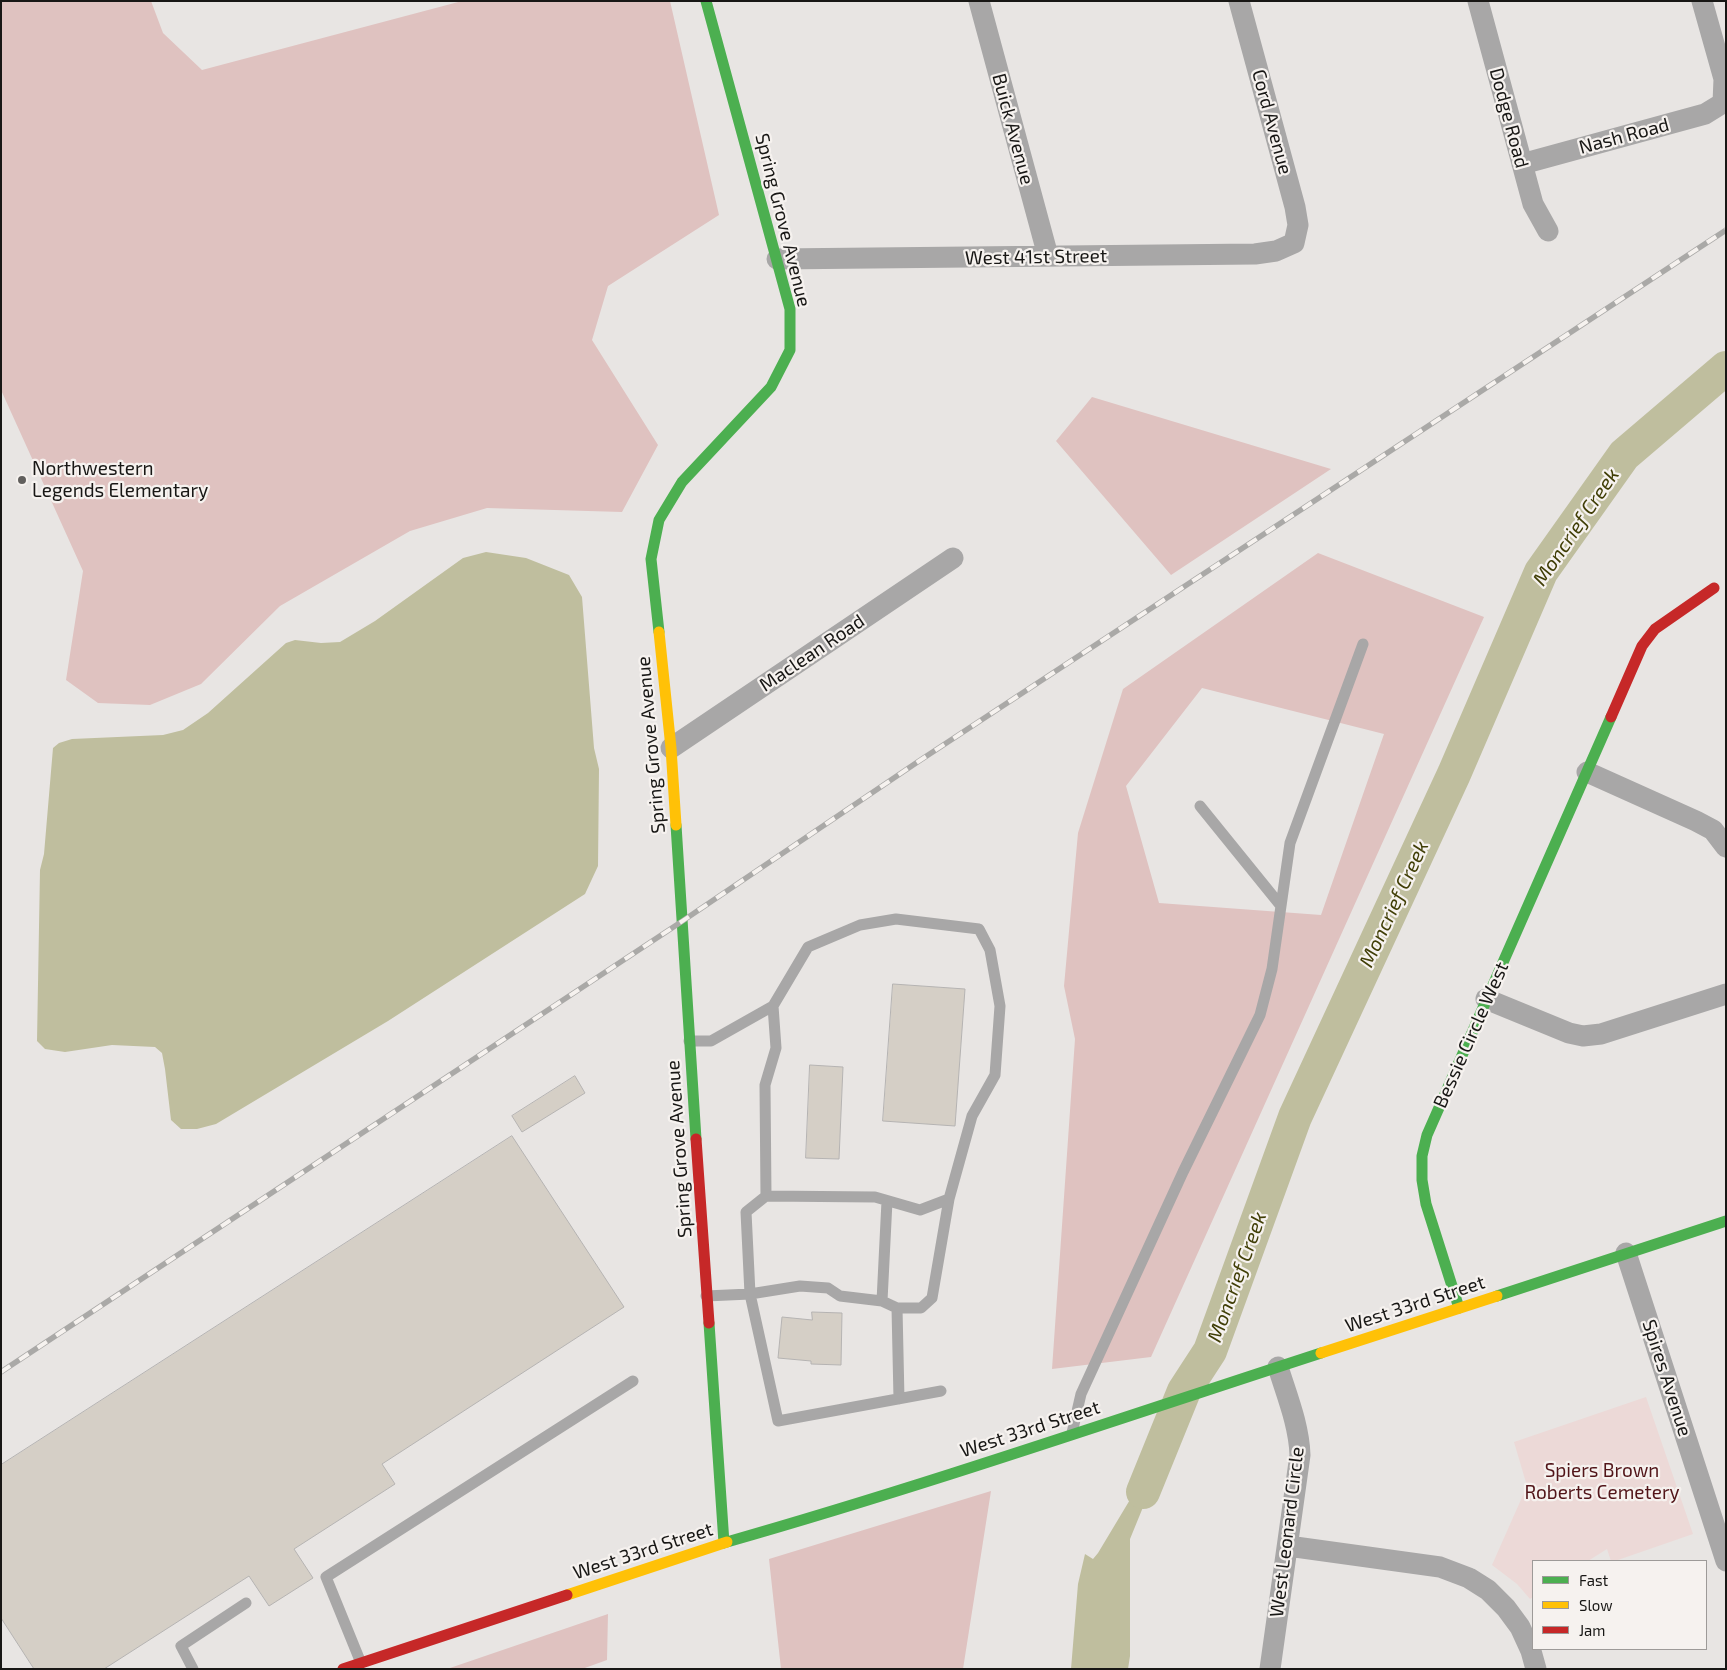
<!DOCTYPE html>
<style>
body{margin:0}
#map{position:relative;width:1727px;height:1670px;overflow:hidden;background:#e8e5e3;font-family:"Exo 2",sans-serif}
canvas{display:block}
.frame{position:absolute;inset:0;border:2px solid #181715;pointer-events:none}
.legend{position:absolute;left:1532px;top:1560px;width:175px;height:90px;box-sizing:border-box;background:#f6f2ef;border:1px solid #9d9a98;margin:0;padding:6px 9px;list-style:none;font-size:15px;color:#181715}
.legend li{display:flex;align-items:center;gap:10px;height:25px}
.legend b{width:25px;border:1px solid #9d9a98}
</style>
<div id="map">
<canvas width="1727" height="1670"></canvas>
<div class="frame"></div>
<ul class="legend">
<li><b style="height:6px;background:#4caf50"></b>Fast</li>
<li><b style="height:6px;background:#ffc107"></b>Slow</li>
<li><b style="height:6px;background:#c62828"></b>Jam</li>
</ul>
</div>
<script>
const context = document.querySelector('canvas').getContext('2d');
context.lineJoin = 'round';
function fillPath(path, color) {
  context.fillStyle = color;
  context.fill(path, 'evenodd');
}
function stroke(path, color, width, dash) {
  context.strokeStyle = color;
  context.lineWidth = width;
  context.lineCap = dash ? 'butt' : 'round';
  context.setLineDash(dash || []);
  context.stroke(path);
}
function write(font, color, halo, rows, align = 'center') {
  context.font = font + ' "Exo 2",sans-serif';
  context.lineWidth = 4.5;
  context.setLineDash([]);
  context.textBaseline = 'middle';
  context.strokeStyle = halo;
  context.fillStyle = color;
  for (const [text, x, y, turn = 0] of rows) {
    context.save();
    context.translate(x, y);
    context.rotate((+turn || 0) * Math.PI / 180);
    context.textAlign = isNaN(turn) ? turn : align;
    if (halo) context.strokeText(text, 0, 0);
    context.fillText(text, 0, 0);
    context.restore();
  }
}
fillPath(new Path2D(`
 M1646,1397L1693,1534L1615,1561H1611L1607,1549L1588,1561H1533V1597L1530,1599L1517,1584L1492,1565L1527,1486L1514,1442Z`), '#ecd9d7');
fillPath(new Path2D(`
 M1,1H151L163,33L202,70L462,1H670L719,215L608,286L592,340L658,445L622,512L487,508L410,531L280,606L201,684L150,705L98,703L66,680L83,571L1,390Z
 M1092,397L1331,469L1171,575L1056,441Z
 M1318,553L1484,617L1151,1357L1052,1369L1075,1039L1064,986L1078,833L1123,689ZM1202,688L1384,734L1321,915L1159,903L1126,786Z
 M991,1491L963,1669H781L769,1559Z
 M608,1614L607,1660L582,1669H447Z`), '#dfc2c0');
fillPath(new Path2D(`
 M486,552L526,558L569,575L582,597L594,748L599,769L598,866L585,894L388,1021L216,1124L197,1129H181L171,1120L165,1069L162,1053L155,1047L112,1045L65,1052L45,1049L37,1041L40,870L44,854L53,748L59,743L72,739L163,735L183,730L208,713L286,643L295,640L321,643L340,642L375,621L463,558Z
 M1137,1488L1148,1495L1130,1539V1656L1128,1669H1071L1078,1584L1085,1554L1093,1559L1098,1553Z`), '#bfbe9e');
stroke(new Path2D(`
 M1143,1492L1184,1391L1210,1351L1295,1117L1454,774L1541,572L1624,455L1726,368`), '#bfbe9e', 34);
const building = new Path2D(`
 M893,984L965,989L955,1126L883,1121Z
 M810,1065L843,1067L839,1159L806,1158Z
 M575,1076L585,1093L522,1132L512,1116Z
 M512,1136L624,1307L382,1464L395,1484L294,1549L313,1578L269,1606L249,1576L104,1669H34L1,1618V1465Z
 M812,1312L842,1313L841,1365L811,1364V1361L778,1358L782,1317L812,1320Z`);
fillPath(building, '#d5cfc6');
stroke(building, '#b5b3b2', 1);
stroke(new Path2D(`
 M1200,806L1281,906
 M689,1041H711L773,1006L808,947L860,925L896,919L979,929L990,950L1000,1006L995,1075L972,1116L949,1199L920,1210L875,1197L766,1196L765,1085L776,1048L773,1006
 M706,1296L750,1294L746,1212L766,1196
 M882,1301L887,1201
 M897,1308L882,1301L840,1296L828,1288L800,1286L750,1294L778,1421L941,1391
 M899,1399L897,1308H921L932,1298L949,1199
 M1072,1433L1081,1394L1183,1172L1260,1015L1272,969L1290,843L1363,644
 M361,1663L326,1577L633,1381
 M193,1669L181,1646L246,1603`), '#a8a7a7', 11);
stroke(new Path2D(`
 M979,1L1048,256
 M1478,1L1533,204L1548,231
 M1522,164L1705,114L1723,103L1724,79L1702,1
 M777,259L1255,254L1276,251L1294,243L1298,225L1295,207L1239,1
 M671,748L953,558
 M1587,772L1696,821L1713,830L1726,847
 M1486,999L1569,1033L1583,1036L1601,1034L1726,994
 M1626,1253L1726,1561
 M1288,1546L1440,1567L1469,1578L1488,1590L1506,1608L1520,1627L1531,1651L1536,1669
 M1270,1669L1300,1455C1299,1425 1287,1396 1278,1367`), '#a8a7a7', 21);
stroke(new Path2D(`
 M659,632L651,559L659,520L682,482L771,387L790,350V309L706,1
 M676,825L696,1139
 M1497,1296L1726,1221
 M1459,1308L1426,1204L1422,1180V1156L1427,1135L1611,717
 M709,1323L724,1543
 M727,1542C927,1485 1124,1417 1321,1353`), '#4caf50', 11);
stroke(new Path2D(`
 M659,632L671,748L676,825
 M1321,1353L1497,1296
 M567,1595L727,1542`), '#ffc107', 11);
stroke(new Path2D(`
 M1611,717L1642,646L1655,629L1714,588
 M696,1139L709,1323
 M343,1669L567,1595`), '#c62828', 11);
const rail = new Path2D(`
 M1,1372L681,922L919,761L1726,230`);
stroke(rail, '#aaa9a7', 5.5);
stroke(rail, '#f6f2ef', 4, [11]);
for (const [x, y, r, color] of [
 [22,480,5,"#615f5d"]
]) {
  const dot = new Path2D();
  dot.arc(x, y, r, 0, 2 * Math.PI);
  context.fillStyle = color;
  context.fill(dot);
  stroke(dot, '#f6f2ef', 2);
}
write('19px', '#181715', '#f6f2ef', [
 ["Dodge Road",1509,118,75],
 ["Cord Avenue",1272,122,75],
 ["Buick Avenue",1013,129,75],
 ["Nash Road",1624,136,-15],
 ["Spring Grove Avenue",783,220,76],
 ["West 41st Street",1036,257,-1],
 ["Maclean Road",812,653,-34],
 ["Spring Grove Avenue",651,745,-95],
 ["Bessie Circle West",1471,1035,-66],
 ["Spring Grove Avenue",679,1149,-94],
 ["West 33rd Street",1415,1304,-18],
 ["Spires Avenue",1667,1378,72],
 ["West 33rd Street",1030,1429,-18],
 ["West Leonard Circle",1287,1532,-83],
 ["West 33rd Street",643,1551,-18]
]);
write('19px', '#181715', '#f6f2ef', [
 ["Northwestern",32,469],
 ["Legends Elementary",32,491]
], 'left');
write('19px', '#521519', '#f6f2ef', [
 ["Spiers Brown",1602,1471],
 ["Roberts Cemetery",1602,1493]
]);
write('italic 20px', '#403e06', '#f6f2ef', [
 ["Moncrief Creek",1576,527,-56],
 ["Moncrief Creek",1394,904,-65],
 ["Moncrief Creek",1237,1277,-70]
]);
</script>
